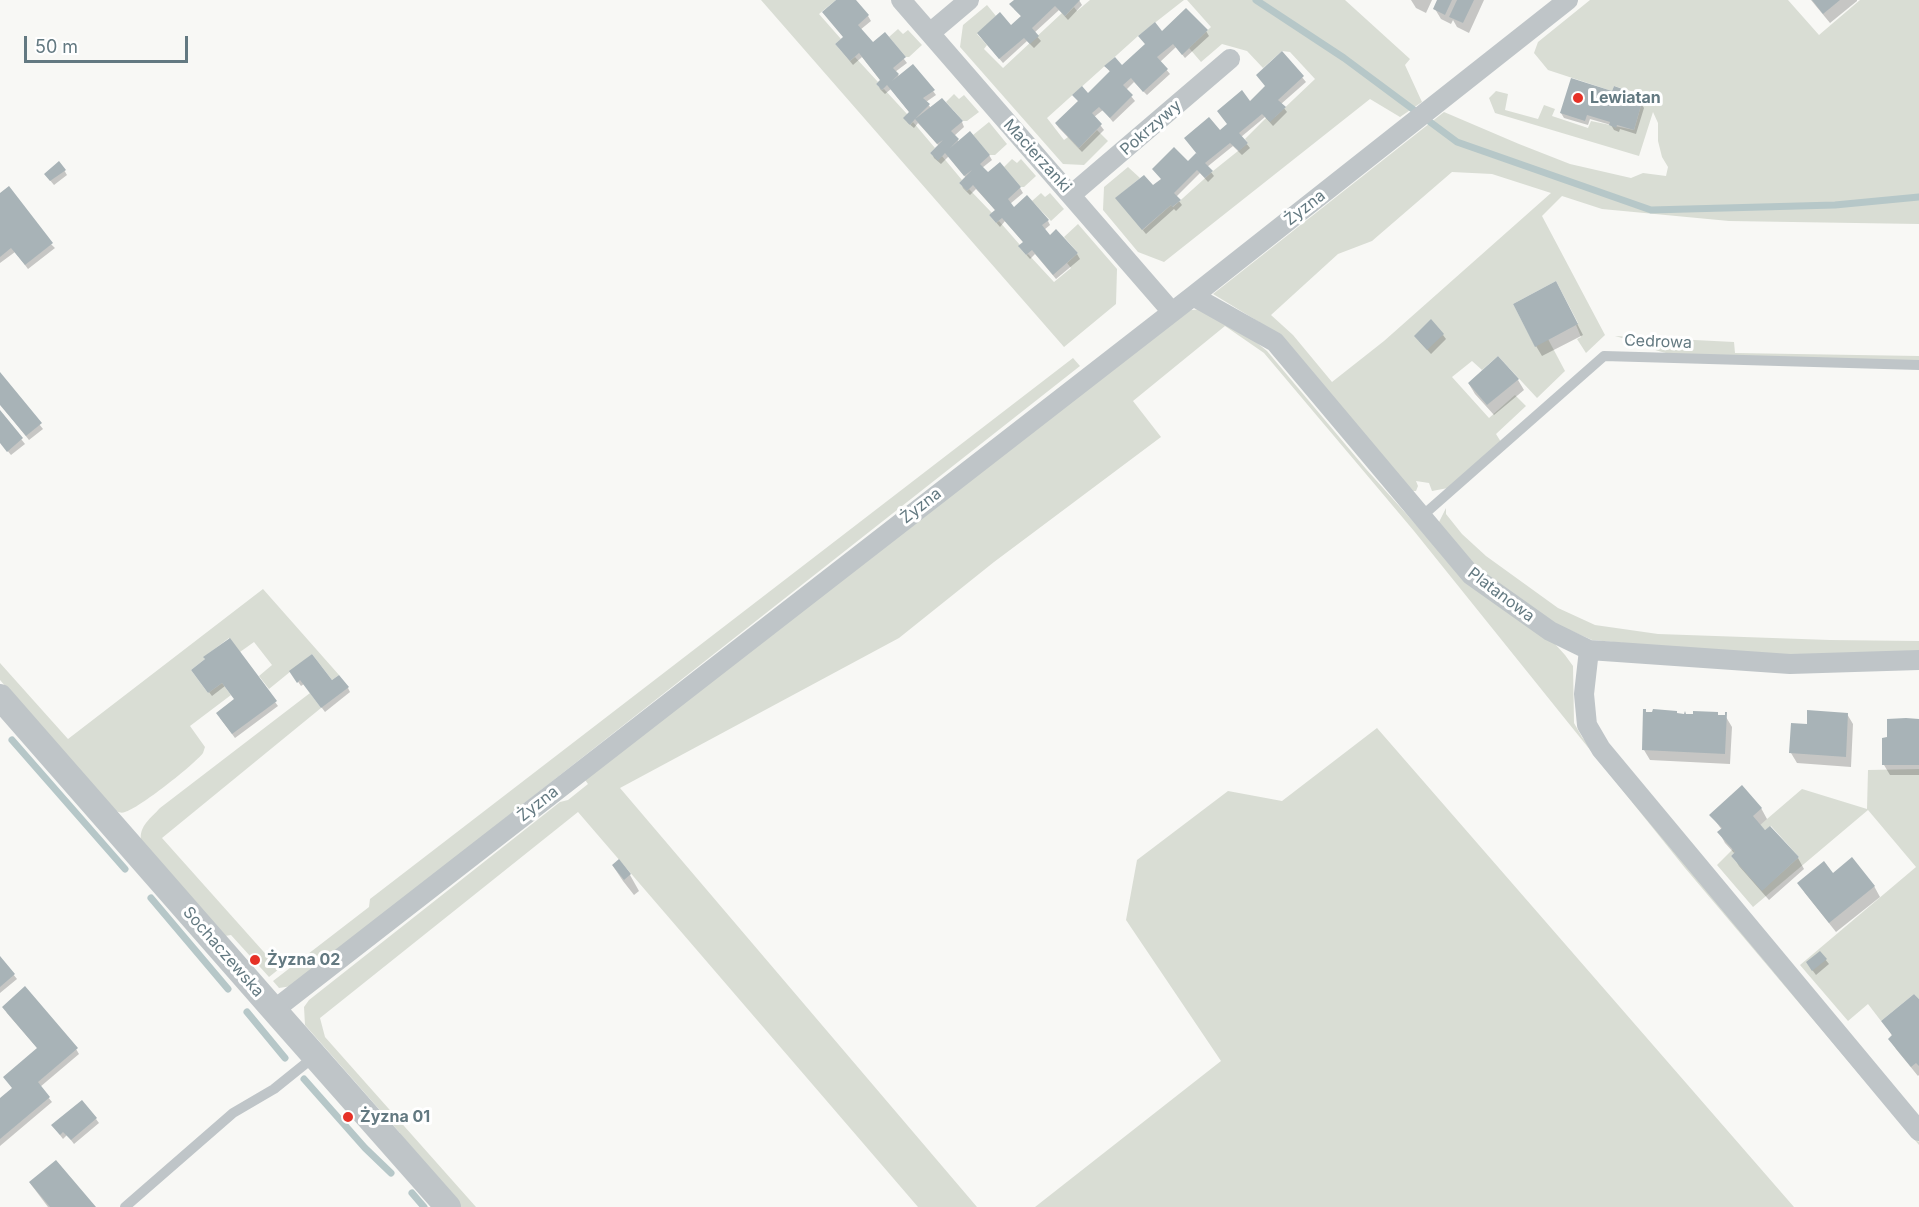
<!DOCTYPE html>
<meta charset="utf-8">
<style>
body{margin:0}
#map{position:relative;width:1919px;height:1207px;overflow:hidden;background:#f8f8f5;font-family:Inter,sans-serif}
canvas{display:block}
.scale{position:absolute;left:24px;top:36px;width:164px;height:27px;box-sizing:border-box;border:3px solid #637981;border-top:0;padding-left:8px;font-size:18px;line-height:21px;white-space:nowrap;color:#637981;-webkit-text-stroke:4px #fff;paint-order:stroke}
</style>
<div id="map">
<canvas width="1919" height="1207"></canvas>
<div class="scale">50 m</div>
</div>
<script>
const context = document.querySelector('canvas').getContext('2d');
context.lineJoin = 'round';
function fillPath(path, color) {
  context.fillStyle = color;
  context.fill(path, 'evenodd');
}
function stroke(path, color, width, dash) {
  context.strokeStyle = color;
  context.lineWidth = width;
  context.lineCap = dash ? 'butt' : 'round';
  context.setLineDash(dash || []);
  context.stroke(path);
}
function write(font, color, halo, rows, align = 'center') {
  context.font = font + ' Inter,sans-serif';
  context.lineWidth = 6;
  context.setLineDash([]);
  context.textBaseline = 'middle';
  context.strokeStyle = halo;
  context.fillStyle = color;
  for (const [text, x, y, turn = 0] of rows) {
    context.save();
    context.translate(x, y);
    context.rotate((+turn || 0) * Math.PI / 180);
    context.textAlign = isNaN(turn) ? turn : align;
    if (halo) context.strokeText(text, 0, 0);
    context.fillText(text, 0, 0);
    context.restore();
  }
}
fillPath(new Path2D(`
 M761,0H836L819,14L841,39L835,44L850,61L855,57L878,82L876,84L882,90L884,89L907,114L910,125L913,122L935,148L930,153L938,160L942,156L962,180L959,183L967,191L969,189L992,213L989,215L996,223L999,221L1020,245L1019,247L1026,255L1028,254L1054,282L1071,268L1067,263L1078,253L1064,237L1078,224L1117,269L1116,304L1064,347Z
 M1090,0H1184L1138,36L1047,118L1064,140L1068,137L1079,148L1097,130L1108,141L1084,165L1063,164L960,47L963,25L987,5L996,16L977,34L987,45L984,49L1003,68L1062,13L1065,16L1074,7L1077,11Z
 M1187,0H1345L1410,59L1405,65L1422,102L1400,117L1370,99L1164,262L1138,252L1103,210L1104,187L1128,167L1140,178L1116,198L1143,230L1171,205L1173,207L1213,171L1248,143L1245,139L1266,118L1275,117L1315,79L1290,52L1282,51L1263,68L1247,51L1222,44L1201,62L1189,48L1211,27Z
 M1590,0H1788L1819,35L1860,0H1919V224L1729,221L1602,209L1562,196L1542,216L1605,335L1586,353L1577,339L1581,337L1576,325L1578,323L1556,281L1513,304L1535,346L1548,339L1565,371L1537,398L1498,356L1482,370L1472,361L1452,377L1489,418L1515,395L1526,406L1496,434L1501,442L1448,488L1432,491L1429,483L1416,481L1418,486L1416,491H1412L1259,322L1213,294L1444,112L1519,144L1570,164L1631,178L1643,173L1666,176L1668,167L1662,157L1658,141V123L1653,112L1639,156L1495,113L1489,98L1496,91L1508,94L1505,110L1538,119L1544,105L1555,109L1552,116L1588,128L1591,121L1634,130L1644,95L1614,86L1612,91L1548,70L1534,53L1538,42ZM1452,172L1492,174L1551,193L1384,341L1332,382L1293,335L1271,315L1338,254L1372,241Z
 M898,29L903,34L908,30L922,45L909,57H906L889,37Z
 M954,94L959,99L964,95L979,112L967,121H963L946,102Z
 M989,122L1007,144L995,155H990L973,135Z
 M1012,159L1017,163L1021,159L1036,176L1024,187H1021L1004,167Z
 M1041,193L1045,197L1050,193L1064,209L1051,221L1032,201Z
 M1202,309L1229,320L1267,351L1366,469L1427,537L1546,634L1565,655L1573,666L1574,723L1582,737L1768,965L1919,1142V1145L1685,868L1414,531L1264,353L1225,326L1133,401L1161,437L994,562L899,638L620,788L977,1207H918L578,812L320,1018L325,1037L476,1207H461L398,1136L400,1133L305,1025L304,1007L309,1000L560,802L568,800L588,784L583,777L1177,316L1191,310Z
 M1615,336L1734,342L1735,353L1919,356V361L1670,354C1651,350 1634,341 1615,336Z
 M1073,358L1080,366L292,986L279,988L273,981L369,907L370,899Z
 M1446,508V514L1462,534L1486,556L1558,608L1595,625L1658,634L1830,640L1919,641V656L1741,654L1592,640L1549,621L1476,570L1443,535L1439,522Z
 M263,589L339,675L332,680L312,654L269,689L259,676L272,665L254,642L240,652L229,638L204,657L205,659L191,670L208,693L222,683L231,695L190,726L205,747L203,753C195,764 138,809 125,812C120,814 117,811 112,809L0,680V663L68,739Z
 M310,693L321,708L162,838L279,969L269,977L231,935L225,936L141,840C139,826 151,818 160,808Z
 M1377,728L1794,1207H1035L1221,1061L1126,920L1137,860L1228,791L1282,801Z
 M1919,769V999L1914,994L1881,1021L1868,1004L1848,1021L1800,965L1916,867L1868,810L1753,907L1717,865L1733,849L1735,852L1731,856L1762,890L1799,857L1771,826L1765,830L1760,825L1802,789L1867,809L1868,770Z`), '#d9ddd4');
fillPath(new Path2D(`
 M838,0H854L868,16L871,21L860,30L872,44L885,34L907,63L895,72L899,76L933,91L936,95L926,102L931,108L942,100L962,122L964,127L954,136L959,142L989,155L992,160L982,168L988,174L999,164L1020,188L1023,193L1010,204L1014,209L1048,221L1050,225L1044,230L1049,237L1056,231L1077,254L1080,259L1056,279L1035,254L1030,259L1023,251L1024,243L1005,221L1000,227L994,220L996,211L976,189L970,195L963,188L961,183L966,178L949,156L941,164L934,158L932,153L939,146L918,123L914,128L908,123L905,118L910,113L891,89L885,94L880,89L878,84L881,81L862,57L853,65L840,49L845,38Z
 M1016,0H1079L1082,5L1068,20L1059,10L1034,33L1041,41L1034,48L1027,41L1003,63L978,34L1011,27L1022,17L1014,9Z
 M1411,0H1432L1426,13L1416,8Z
 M1439,0H1484L1469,33L1457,27L1453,20L1451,24L1441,19L1435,9Z
 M1811,0H1857V1L1830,23Z
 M1206,31L1209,36L1185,58L1176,47L1160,62L1170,74L1147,95L1134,82L1126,90L1135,101L1113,122L1103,110L1094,117L1104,130L1082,152L1059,128L1056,124L1079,102L1074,95H1088L1111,73L1106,67L1122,68L1146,45L1140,37L1162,33Z
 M1282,53L1306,82L1281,104L1287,112L1273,126L1265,117L1241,137L1250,148L1242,155L1233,146L1207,167L1214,176L1208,182L1200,173L1176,197L1182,205L1176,211L1174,209L1146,234L1120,203L1153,188L1188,163L1266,87Z
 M1613,93L1633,94L1635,101L1641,103L1644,108L1636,134L1620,129L1619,132L1614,130L1611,125L1590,119L1588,125L1564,118L1561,113Z
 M64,170L67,175L54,185L49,179Z
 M0,195L55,248L28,269L15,252L0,263Z
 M1561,293L1583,335L1542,356L1536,346Z
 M1443,335L1446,339L1431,354L1419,341Z
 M0,374L43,429L29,440L0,404Z
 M1518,380L1524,390L1494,415L1475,394L1469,384Z
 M0,412L25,444L11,455L0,442Z
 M229,640L278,706L235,738L220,718L235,700L225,686L212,696L196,675Z
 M294,676L332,682L348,688L350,692L325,712L304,684L301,686Z
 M1717,714L1719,717H1726L1732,727L1730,764L1650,760L1644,750L1678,715Z
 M1847,714L1853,724L1851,767L1797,763L1791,753L1808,725Z
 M1919,720V775H1890L1884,765Z
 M1761,808L1767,819L1759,826L1765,832L1770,828L1798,858L1804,869L1769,900L1739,866L1733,856L1735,854L1725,843L1719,832L1722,830L1711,815Z
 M613,866L630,875L639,891L634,895L623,881Z
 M1833,875L1874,886L1880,897L1836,932L1805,893L1799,883Z
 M1820,953L1829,964L1816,975L1810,967Z
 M0,958L17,979L0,993Z
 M1919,1002V1075L1918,1076L1896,1049L1890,1039L1893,1037L1883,1021Z
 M6,1012L76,1049L79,1054L40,1087L52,1102L0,1146V1100L13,1089L38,1049Z
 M96,1119L99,1123L74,1144L67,1135L63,1139L56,1130Z
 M30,1183L94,1207H48Z`), '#0003');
stroke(new Path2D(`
 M1256,0L1344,58L1457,142L1651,210L1835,205L1919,197
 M12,740L125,869
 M151,898L228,989
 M247,1012L285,1058
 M304,1079L365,1148L391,1173
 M412,1193L424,1207`), '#b6c7c8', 7);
fillPath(new Path2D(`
 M836,0H856L869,15L858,25L873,42L885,32L906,57L893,68L899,74L892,81L913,64L935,90L923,98L930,104L915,119L942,98L963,121L951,131L959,139L950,148L970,131L990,155L980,164L988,172L1000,162L1021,187L1008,199L1014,207L1027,195L1049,220L1042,225L1050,235L1056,229L1078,253L1053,275L1032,250L1026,255L1018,246L1023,242L1002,218L996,223L989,215L995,210L973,185L967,191L959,183L972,170L964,176L945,153L938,161L930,153L943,140L937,144L915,119L910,125L903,118L909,112L887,85L882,90L876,84L880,80L859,53L850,61L835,44L843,37L822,12Z
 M1014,0H1080L1065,16L1055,6L1032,28L1039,36L1030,44L1024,38L999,59L977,33L1000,12L1011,25L1021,16L1009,4Z
 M1437,0H1452L1445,15L1433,9Z
 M1457,0H1474L1463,23L1449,17Z
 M1812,0H1840L1823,14Z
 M1186,8L1208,30L1182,55L1173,44L1157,57L1168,69L1143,92L1131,78L1123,85L1133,95L1110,118L1099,107L1092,113L1102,124L1079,148L1055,123L1078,101L1072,95L1082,86L1088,93L1110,71L1104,66L1115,57L1122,65L1145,44L1138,36L1155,22L1162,31Z
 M1282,51L1304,76L1278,100L1286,107L1270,122L1262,114L1239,133L1248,143L1239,151L1230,143L1205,163L1213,171L1205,178L1197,170L1174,193L1181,200L1172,207L1171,205L1142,230L1115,198L1144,175L1153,185L1161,179L1152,169L1174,147L1188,161L1196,153L1201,159L1184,138L1209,117L1220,130L1227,124L1217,111L1242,90L1250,101L1265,86L1256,75Z
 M1571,78L1612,91L1614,86L1634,93L1633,99L1642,102L1634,130L1617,125L1616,128L1609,125L1610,122L1587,115L1585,121L1560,113Z
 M59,161L66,170L50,181L44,174Z
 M9,186L53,243L25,265L11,248L0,257V193Z
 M1556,281L1578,324L1535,347L1513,304Z
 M1431,319L1444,334L1427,350L1414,336Z
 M1498,356L1519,379L1487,405L1468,383Z
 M0,372L42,423L26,436L0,405Z
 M0,410L23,438L7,452L0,443Z
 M230,638L277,701L232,734L216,713L234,699L222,683L208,693L191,670L205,659L203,657Z
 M312,654L332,680L339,675L349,687L321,708L300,680L297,683L289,671Z
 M1643,709H1646V712H1652L1653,709L1677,711V713L1684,714L1685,711L1686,714H1693V711L1718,712V715H1725V712H1727L1725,754L1642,750Z
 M1807,710L1848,713L1846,757L1789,753L1791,723L1807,724Z
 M1906,718L1919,719V765H1882V738L1887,737V719Z
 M1742,785L1762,808L1753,816L1765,830L1770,826L1799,857L1762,891L1731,856L1735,852L1717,832L1722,828L1709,815Z
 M1852,857L1875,886L1829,923L1797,883L1824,861L1833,873Z
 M619,859L631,874L624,880L612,865Z
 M1820,951L1827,959L1812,971L1806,962Z
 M0,956L15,974L0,987Z
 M25,986L78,1048L38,1082L50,1097L0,1139V1098L12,1088L3,1077L37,1048L2,1007Z
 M1914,994L1919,999V1066L1916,1063L1911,1067L1888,1039L1892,1035L1881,1021Z
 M82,1100L97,1118L71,1140L63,1132L60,1135L51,1125Z
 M56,1160L96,1207H50L29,1182Z`), '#a8b3b7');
stroke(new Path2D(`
 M1421,517L1604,356L1919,365
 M125,1207L233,1113L274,1089L315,1056`), '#bfc5c8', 10);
stroke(new Path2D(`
 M901,0L1172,312
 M930,33L969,0
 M1071,195L1230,59
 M1193,296L1275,342L1471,575L1550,631L1589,650L1790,664L1919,660
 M1589,650L1584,694L1587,725L1601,749L1919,1131
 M274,1010L1193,296L1568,0`), '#bfc5c8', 20);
stroke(new Path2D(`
 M0,697L274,1010L448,1207`), '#bfc5c8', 26);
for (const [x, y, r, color] of [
 [1578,98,6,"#e63127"],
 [255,960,6,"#e63127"],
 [348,1117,6,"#e63127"]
]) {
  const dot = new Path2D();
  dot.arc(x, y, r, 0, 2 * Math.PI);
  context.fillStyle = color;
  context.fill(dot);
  stroke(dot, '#fff', 2);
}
write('bold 16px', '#637981', '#fff', [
 ["Lewiatan",1590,98],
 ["Żyzna 02",267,960],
 ["Żyzna 01",360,1117]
], 'left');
write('16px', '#637981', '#fff', [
 ["Pokrzywy",1151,128,-41],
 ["Macierzanki",1037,156,48],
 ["Żyzna",1305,208,-38],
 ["Cedrowa",1658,342,2],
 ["Żyzna",921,506,-38],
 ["Platanowa",1501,595,37],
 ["Żyzna",538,804,-38],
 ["Sochaczewska",223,952,49]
]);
</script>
